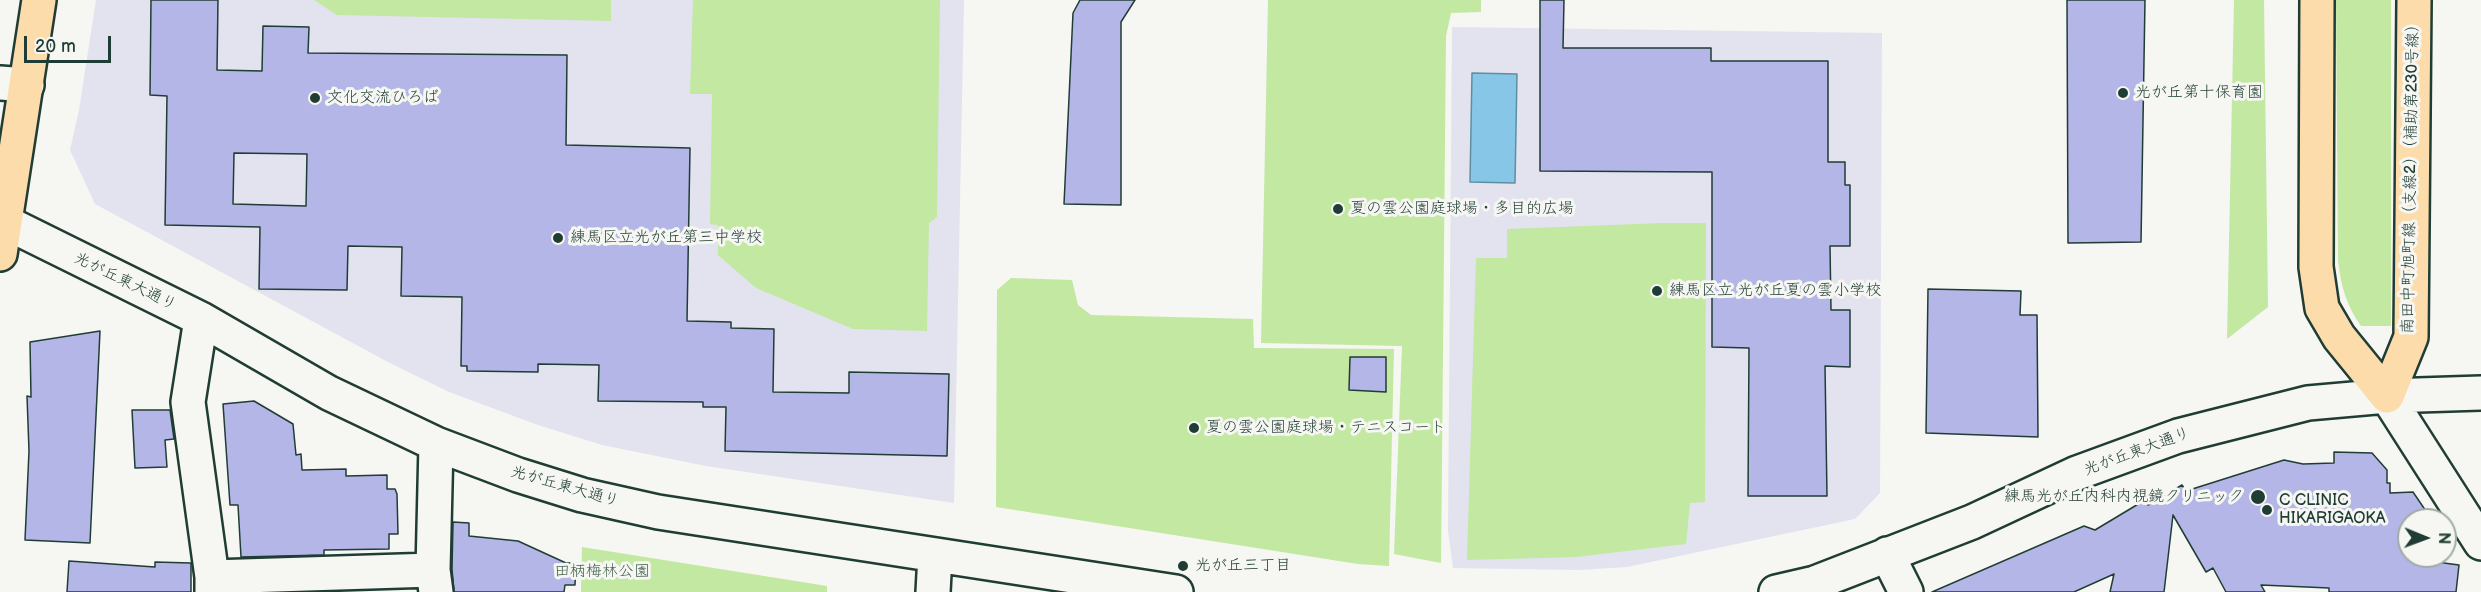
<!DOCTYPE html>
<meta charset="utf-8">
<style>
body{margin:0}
#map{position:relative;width:2481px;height:592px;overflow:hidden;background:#f6f6f2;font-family:"Balsamiq Sans",sans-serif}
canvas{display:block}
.north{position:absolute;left:2397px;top:508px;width:60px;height:60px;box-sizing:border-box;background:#f6f6f2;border:2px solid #a0aca6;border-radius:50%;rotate:91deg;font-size:16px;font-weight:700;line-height:24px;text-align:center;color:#1f3d34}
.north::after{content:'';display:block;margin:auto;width:21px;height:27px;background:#1f3d34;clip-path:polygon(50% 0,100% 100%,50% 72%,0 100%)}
.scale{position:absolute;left:24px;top:36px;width:87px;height:27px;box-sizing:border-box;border:3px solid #1f3d34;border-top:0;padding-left:8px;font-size:18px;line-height:21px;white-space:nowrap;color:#1f3d34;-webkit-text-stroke:4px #f6f6f2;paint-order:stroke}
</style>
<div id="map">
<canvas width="2481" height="592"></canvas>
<div class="north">N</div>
<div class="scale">20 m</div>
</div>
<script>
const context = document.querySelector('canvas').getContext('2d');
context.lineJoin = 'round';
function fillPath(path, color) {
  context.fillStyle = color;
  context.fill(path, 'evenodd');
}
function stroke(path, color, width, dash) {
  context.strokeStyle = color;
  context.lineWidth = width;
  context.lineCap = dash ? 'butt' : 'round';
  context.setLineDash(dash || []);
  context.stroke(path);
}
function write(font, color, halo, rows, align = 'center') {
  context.font = font + ' "Balsamiq Sans","Klee One",sans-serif';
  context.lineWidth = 6;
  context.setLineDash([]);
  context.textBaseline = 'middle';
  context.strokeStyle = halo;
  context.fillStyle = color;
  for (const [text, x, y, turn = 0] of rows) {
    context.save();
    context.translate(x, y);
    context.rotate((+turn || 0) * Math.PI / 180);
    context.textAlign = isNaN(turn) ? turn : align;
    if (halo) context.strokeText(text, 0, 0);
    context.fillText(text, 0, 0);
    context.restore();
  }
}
fillPath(new Path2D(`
 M96,0H964L954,503L706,466L602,445L538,425L449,392L388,362L95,204L70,150L79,110Z
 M1452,27L1882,33L1880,493L1855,519L1627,567L1578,570L1453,568L1448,530Z`), '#e2e3ef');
fillPath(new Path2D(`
 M314,0H611V21L337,15Z
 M693,0H940L937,217L929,223L927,331L853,329L756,288L718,255V225L710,224L712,94H690Z
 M1268,0H1481V12L1451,13L1446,36L1441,563L1394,554L1402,346L1261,343Z
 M2234,0H2264L2268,307L2227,339Z
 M2336,0H2391V326H2361C2346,305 2341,286 2338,261Z
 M1664,223H1706L1705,502L1690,503L1686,544L1576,557L1467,560L1476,258H1507V229Z
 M1011,278L1072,280L1078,305L1091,315L1253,319L1254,348L1394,349L1389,566L1358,564L996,507L997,290Z
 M582,547L827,586V592H581Z`), '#c2e8a2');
const water = new Path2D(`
 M1472,73L1517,74L1515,183L1470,182Z`);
fillPath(water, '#88c6e8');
stroke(water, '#5e8fa0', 1.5);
const building = new Path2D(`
 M151,0H218L217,70L262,71L263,26L309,27L308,53L567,55L566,145L690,148L687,321L731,322V328L774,329L773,392L849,393V372L949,374L947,456L725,451L726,407H703V402L598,401L599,365L538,364V372L467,371V366H461L462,297L401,296L402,247L348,246L347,290L259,289L260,227L165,225L167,96L150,95ZM234,153L307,154L306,206L233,204Z
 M1080,0H1135L1121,22V205L1064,204L1073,13Z
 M1540,0H1564L1563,48H1711V61H1828V162H1845V185H1850V246H1830L1831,310H1850V367L1825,366L1827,496H1748L1749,348L1712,347V172L1540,171Z
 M2067,0H2145L2141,242L2068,243Z
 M1928,289L2021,291L2020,315H2037L2038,437L1926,433Z
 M100,331L90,543L25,540L29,451L27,396L31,397L30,342Z
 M1350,357H1386V392L1349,390Z
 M254,401L293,424L296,455L301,454L302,470L346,469V476L387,475V489H395L397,494L398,534H389V549L324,550V555L241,557L238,505H230L223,404Z
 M132,410H170L174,439L165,440L167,467L135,468Z
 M2334,452L2372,453L2387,470V483H2390V493L2413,492L2432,520H2409V556H2430L2429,561L2459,565L2456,592H2329V588L2261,585L2265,592H2226L2213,568L2206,572L2173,515L2164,592H2110L2114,574L2074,592H1932L2084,526L2095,530L2145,500L2148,505L2182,485L2186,491L2284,460L2303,464L2334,463Z
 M453,522L469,523V536L518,541L566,563H576L575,585H565L564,592H454L452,569Z
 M69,561L155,567V562L191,563V592H67Z`);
fillPath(building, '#b4b6e7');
stroke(building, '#1f3d34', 1.5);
const minor = new Path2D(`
 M0,83L27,85
 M5,222L201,319L329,393L436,444L518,475L582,495L658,512L1176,592
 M201,319L188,402L212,577V592
 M2387,396L2481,543
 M436,444L433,570L436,592
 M1887,554L1906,592
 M212,577L433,570
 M933,592L935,555
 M1776,592L1815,583L1972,522L2077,473L2178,436L2308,403L2387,396L2481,393`);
const major = new Path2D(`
 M2317,0L2316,267L2322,308L2339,337L2387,396L2411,337L2414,0
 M0,254L39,0`);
stroke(minor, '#1f3d34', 38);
stroke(major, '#1f3d34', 38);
stroke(minor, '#f6f6f2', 33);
stroke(major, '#fddcac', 33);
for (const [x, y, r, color] of [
 [2123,93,6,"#1f3d34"],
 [315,98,6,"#1f3d34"],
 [1338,209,6,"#1f3d34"],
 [558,238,6,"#1f3d34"],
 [1657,291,6,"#1f3d34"],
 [1194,428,6,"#1f3d34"],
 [2258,497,8,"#1f3d34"],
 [2267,510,6,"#1f3d34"],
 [1183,566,6,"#1f3d34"]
]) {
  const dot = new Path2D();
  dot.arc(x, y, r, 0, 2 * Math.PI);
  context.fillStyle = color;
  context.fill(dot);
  stroke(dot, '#f6f6f2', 2);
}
write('16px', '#1f3d34', '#f6f6f2', [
 ["光が丘第十保育園",2135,93],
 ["文化交流ひろば",327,98],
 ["夏の雲公園庭球場・多目的広場",1350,209],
 ["練馬区立光が丘第三中学校",570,238],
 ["練馬区立 光が丘夏の雲小学校",1669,291],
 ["夏の雲公園庭球場・テニスコート",1206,428],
 ["練馬光が丘内科内視鏡クリニック",2244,497,"right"],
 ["C CLINIC",2279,501],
 ["HIKARIGAOKA",2279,519],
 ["光が丘三丁目",1195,566]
], 'left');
write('16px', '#1f3d34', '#f6f6f2', [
 ["南田中町旭町線（支線2）（補助第230号線）",2411,175,-89],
 ["光が丘東大通り",125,282,26],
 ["光が丘東大通り",2137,452,-20],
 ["光が丘東大通り",565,487,16]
]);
write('16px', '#405f4a', '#f6f6f2', [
 ["田柄梅林公園",602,572]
]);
</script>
